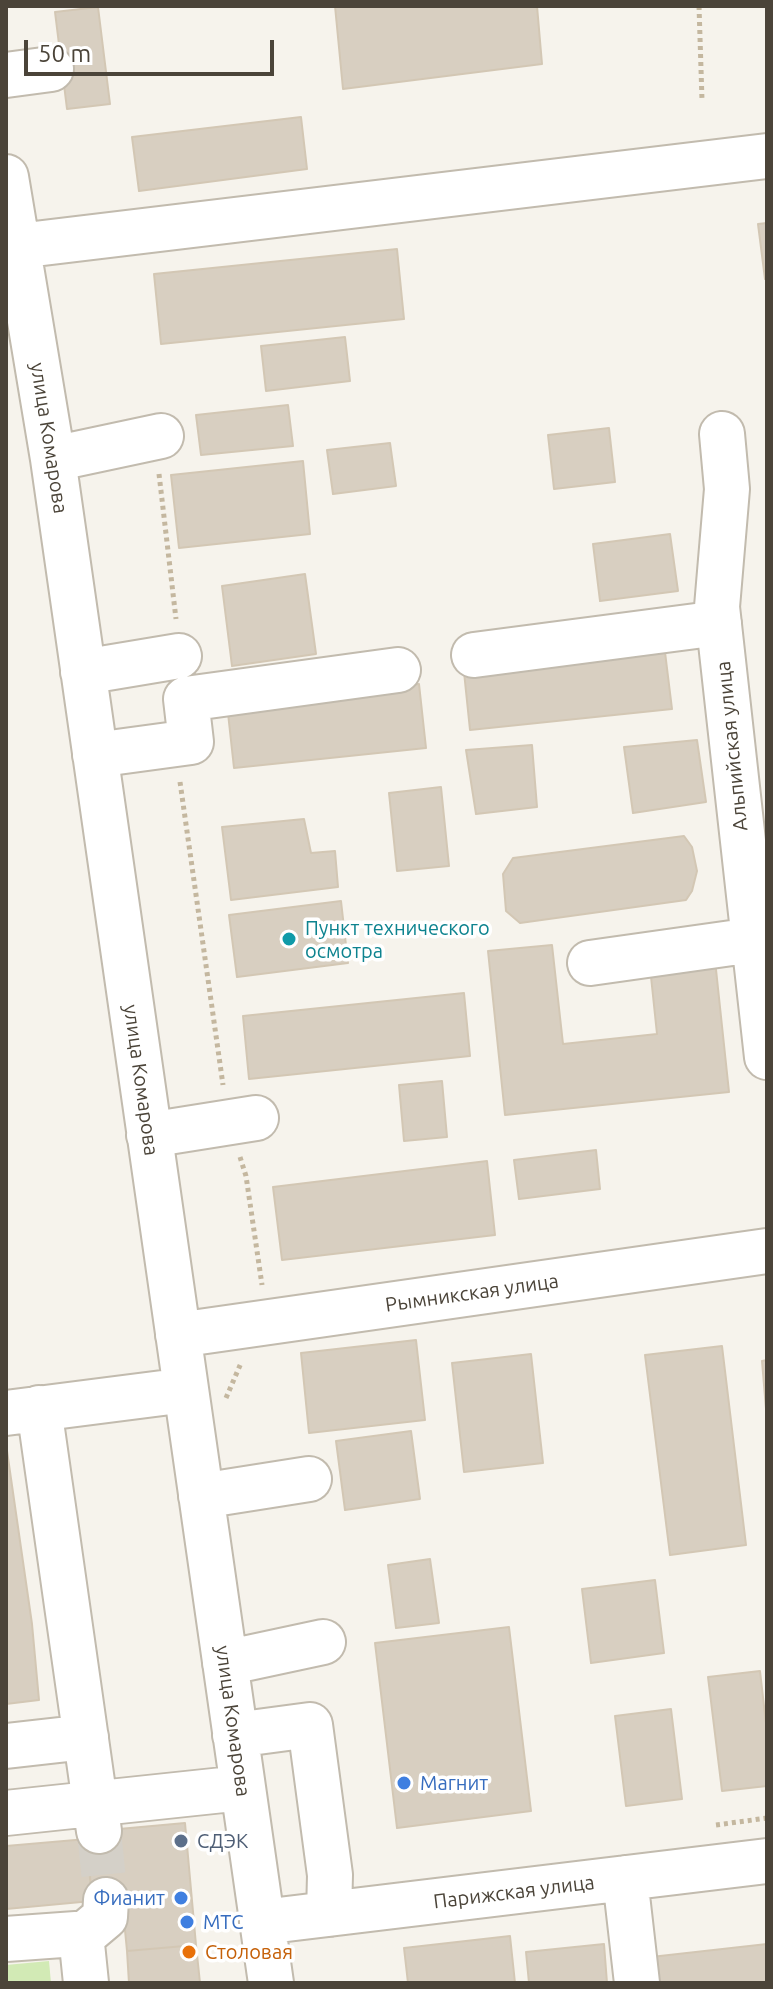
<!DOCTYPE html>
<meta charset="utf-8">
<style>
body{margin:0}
#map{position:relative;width:773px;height:1989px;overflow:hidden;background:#f6f3ec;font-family:Ubuntu,sans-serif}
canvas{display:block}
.frame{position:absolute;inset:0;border:8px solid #4b4439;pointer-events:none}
.scale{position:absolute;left:24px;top:40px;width:250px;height:36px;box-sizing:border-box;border:4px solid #4b4439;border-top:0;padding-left:10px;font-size:24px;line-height:28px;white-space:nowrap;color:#4b4439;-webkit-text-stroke:6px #fff;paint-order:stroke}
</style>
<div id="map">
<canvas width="773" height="1989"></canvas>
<div class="frame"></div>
<div class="scale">50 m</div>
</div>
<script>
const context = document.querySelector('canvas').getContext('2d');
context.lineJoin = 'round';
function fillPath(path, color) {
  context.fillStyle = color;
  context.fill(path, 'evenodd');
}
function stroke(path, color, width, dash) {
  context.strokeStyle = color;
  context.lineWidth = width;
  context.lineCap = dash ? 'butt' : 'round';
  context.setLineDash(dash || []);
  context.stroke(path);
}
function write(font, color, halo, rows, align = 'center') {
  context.font = font + ' Ubuntu,sans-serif';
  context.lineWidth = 7;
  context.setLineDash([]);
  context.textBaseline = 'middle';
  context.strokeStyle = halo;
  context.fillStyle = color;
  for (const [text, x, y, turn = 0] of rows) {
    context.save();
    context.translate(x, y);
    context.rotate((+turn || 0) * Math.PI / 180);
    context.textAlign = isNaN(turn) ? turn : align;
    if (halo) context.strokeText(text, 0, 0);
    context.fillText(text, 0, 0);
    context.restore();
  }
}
fillPath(new Path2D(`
 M49,1961L51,1983H6V1965Z`), '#d2eab5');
const building = new Path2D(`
 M335,6H537L542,64L343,89Z
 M98,7L110,104L67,109L55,12Z
 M301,117L307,169L139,191L132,137Z
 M767,223V279H765L758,224Z
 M397,249L404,319L161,344L154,274Z
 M345,337L350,381L266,391L261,346Z
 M288,405L293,446L201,455L196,415Z
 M609,428L615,482L554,489L548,435Z
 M390,443L396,486L333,494L327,450Z
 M303,461L310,534L179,548L171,475Z
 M670,534L678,591L600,601L593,544Z
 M305,574L316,654L232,666L222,586Z
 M665,652L672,709L470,730L464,672Z
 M419,684L426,748L234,768L227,704Z
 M697,740L706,802L633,813L624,747Z
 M532,745L537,807L476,814L466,750Z
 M441,787L449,866L397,871L389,793Z
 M304,819L311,853L335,851L338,887L231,900L222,827Z
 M684,836L692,847L697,871L692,891L686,900L520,923L506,911L503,874L513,858Z
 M341,901L348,963L237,977L229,915Z
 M552,945L563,1044L657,1034L650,967L715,960L729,1092L505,1115L488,951Z
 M464,993L470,1056L249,1079L243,1016Z
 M442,1081L447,1137L404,1141L399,1085Z
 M596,1150L600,1189L519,1199L514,1160Z
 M487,1161L495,1235L282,1260L273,1187Z
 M416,1340L425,1420L309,1433L301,1353Z
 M722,1346L746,1545L670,1555L645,1355Z
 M531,1354L543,1463L464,1472L452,1363Z
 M767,1360V1421L762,1361Z
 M411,1431L420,1499L345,1510L336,1441Z
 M6,1444L32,1624L39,1700L6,1704Z
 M430,1559L439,1623L396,1628L388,1565Z
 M655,1580L664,1653L591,1663L582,1589Z
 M509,1627L531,1811L397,1828L375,1643Z
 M760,1671L767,1732V1786L722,1791L708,1677Z
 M671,1709L682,1799L626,1806L615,1716Z
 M185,1823L196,1945L127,1951L122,1899L92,1901L86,1832Z
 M87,1839L92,1901L6,1909V1846Z
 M510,1936L515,1983H408L404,1948Z
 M604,1944L607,1983H529L526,1952Z
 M767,1944V1983H654L651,1957Z
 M196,1945L200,1983H129L127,1951Z`);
fillPath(building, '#d8cfc1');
stroke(building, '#d3c7b4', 2);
stroke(new Path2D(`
 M99,1831L106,1900`), '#d4d0c8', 44, [44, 22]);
const minor = new Path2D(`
 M6,75L51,69
 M6,177L53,459L271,1983
 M18,246L767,156
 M722,434L727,489L717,607L767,1057
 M53,459L161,436
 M474,655L719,623
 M83,672L179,656
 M95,755L191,742L186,699L398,670
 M590,963L753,940
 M149,1135L256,1118
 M178,1335L767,1251
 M39,1408L99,1831
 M6,1413L186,1390
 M201,1496L309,1479
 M225,1663L323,1642
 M235,1735L310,1725L330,1875L329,1914
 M6,1746L86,1737
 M6,1813L242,1788
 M625,1878L637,1983
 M262,1922L767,1861
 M80,1938L105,1917L106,1900
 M6,1939L76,1934L82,1944L86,1983`);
stroke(minor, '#c2bbae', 48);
stroke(new Path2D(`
 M699,6L702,100
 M159,474L176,619
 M180,782L223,1085
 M240,1157L246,1176L262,1285
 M226,1398L241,1363
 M716,1825L767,1818`), '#c4b79f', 5, [4, 4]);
stroke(minor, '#fff', 44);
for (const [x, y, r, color] of [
 [289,939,8,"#0f9aa8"],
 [404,1783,8,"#3f7fe0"],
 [181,1841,8,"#5c6f8a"],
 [181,1898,8,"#3f7fe0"],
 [187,1922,8,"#3f7fe0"],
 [189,1952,8,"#e8710a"]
]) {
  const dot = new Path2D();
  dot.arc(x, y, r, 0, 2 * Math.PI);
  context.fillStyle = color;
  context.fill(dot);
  stroke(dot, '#fff', 3);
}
write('20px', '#4b4439', '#fff', [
 ["улица Комарова",49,438,81],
 ["Альпийская улица",732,746,-96],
 ["улица Комарова",141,1080,82],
 ["Рымникская улица",472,1293,-8],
 ["улица Комарова",233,1721,82],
 ["Парижская улица",514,1892,-7]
]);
write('20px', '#0d838f', '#fff', [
 ["Пункт технического",305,928],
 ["осмотра",305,951]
], 'left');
write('20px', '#366cbe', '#fff', [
 ["Магнит",420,1783],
 ["Фианит",165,1898,"right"],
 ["МТС",203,1922]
], 'left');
write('20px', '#4e5e75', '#fff', [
 ["СДЭК",197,1841]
], 'left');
write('20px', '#c56008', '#fff', [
 ["Столовая",205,1952]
], 'left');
</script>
